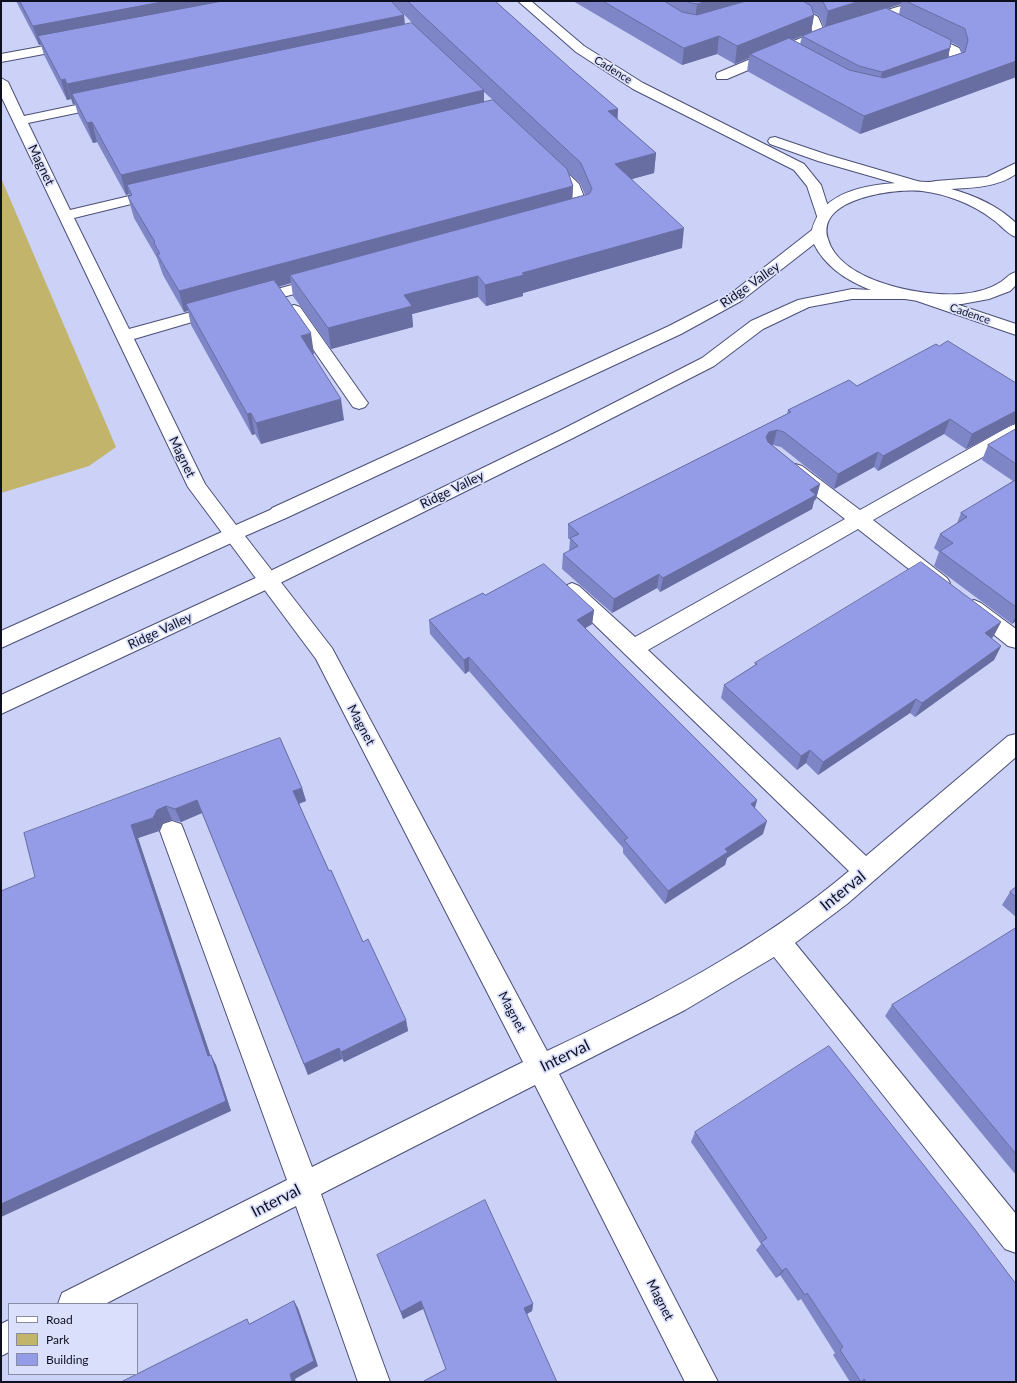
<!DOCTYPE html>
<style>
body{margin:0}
#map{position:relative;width:1017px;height:1383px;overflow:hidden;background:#cbd1f7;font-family:Lato,sans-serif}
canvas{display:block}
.frame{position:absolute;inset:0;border:2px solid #0e0f1f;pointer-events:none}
.legend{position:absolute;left:8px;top:1303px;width:130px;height:72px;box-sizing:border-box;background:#dadffb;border:1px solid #888ca3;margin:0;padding:5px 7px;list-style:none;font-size:12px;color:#0e0f1f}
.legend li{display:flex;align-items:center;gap:8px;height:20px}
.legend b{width:20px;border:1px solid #888ca3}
</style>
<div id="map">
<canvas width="1017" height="1383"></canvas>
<div class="frame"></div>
<ul class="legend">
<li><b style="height:5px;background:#fff"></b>Road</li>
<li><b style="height:11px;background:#c3b46c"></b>Park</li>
<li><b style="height:11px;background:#949ce7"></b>Building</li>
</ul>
</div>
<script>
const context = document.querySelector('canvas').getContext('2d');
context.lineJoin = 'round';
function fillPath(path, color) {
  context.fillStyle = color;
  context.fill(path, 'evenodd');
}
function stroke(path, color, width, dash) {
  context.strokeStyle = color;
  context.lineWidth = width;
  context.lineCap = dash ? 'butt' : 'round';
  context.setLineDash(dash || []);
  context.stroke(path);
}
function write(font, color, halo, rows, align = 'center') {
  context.font = font + ' Lato,sans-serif';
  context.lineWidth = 3.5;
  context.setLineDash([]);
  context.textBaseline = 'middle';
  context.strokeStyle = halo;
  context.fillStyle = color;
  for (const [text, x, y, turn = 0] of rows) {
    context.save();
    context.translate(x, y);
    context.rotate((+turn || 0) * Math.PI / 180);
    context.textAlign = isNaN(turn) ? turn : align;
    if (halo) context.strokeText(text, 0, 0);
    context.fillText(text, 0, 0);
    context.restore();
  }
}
fillPath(new Path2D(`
 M1,178L116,447L89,466L1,493Z`), '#c3b46c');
const minor = new Path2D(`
 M518,1H531L584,46L643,83L804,164L821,185L831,216L828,219H818L807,186L794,170L633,89L576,52Z
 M774,1H789L818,17L826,35L824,38L727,79H717L716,76L717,73L813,33L809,22Z
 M907,1H919L912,11L865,25L859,21L861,18L904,5Z
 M924,31L959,48C963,53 962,63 959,68L940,75H930L929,72L930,69L948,63L949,53L920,38L918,35L920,32Z
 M72,41L76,42L78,45L76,48L1,62V54Z
 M1,78L8,82L24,116L105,99L110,100L112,103L110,106L105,107L28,123L70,210L159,189L164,190L166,193L164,196L74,218L129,329L217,305L223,307L225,310L223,313L134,339L205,484L236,525L279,506L286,508L289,513L286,518L245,536L332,648L547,1051C653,1001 759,947 849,871L565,596L562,591L565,586L572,583L579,586L635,637L845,519L788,474L786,470L788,466L795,464L802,466L860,510L1010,426L1016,424V438L873,520L947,578L950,583L947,588L940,590L933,588L858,529L648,650L866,856L1008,736L1016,734V757L847,904L795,943L1016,1214V1253L1005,1249L774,957L685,1010L559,1074L718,1382H685L535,1085L321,1194L390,1382H358L296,1206L105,1304H58L62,1293L287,1180L160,831L163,824L172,821L181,824L184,831L312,1167L523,1062L316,659L188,487L1,96Z
 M775,137L828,155L924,183L926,186L924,189L919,190L818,161L770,144L768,141L770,138Z
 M550,160L555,161L579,184L589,210L587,213L567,218L562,217L560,214L562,211L574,208L567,189L543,164L545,161Z
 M321,277L327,279L329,282L327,285L254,305L248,303L246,300L248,297Z
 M923,293L1016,324V335L917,301L915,298L917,295Z
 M294,305L300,307L365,399L368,403L365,407L359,409L353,407L286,310L288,307Z
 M974,600L981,603L1016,629V648L1008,646L967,613L964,608L967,603Z
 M9,1320V1352L1,1356V1324Z`);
const major = new Path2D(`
 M1016,163V174C998,187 972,188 951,189C974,195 998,206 1016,223V237C1007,234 1000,224 992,219C973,204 946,194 922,191C896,188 815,198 828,239C840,282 923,297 961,294C973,293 988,290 999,283C1005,280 1008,274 1016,272V285L1010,291L989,299L962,304H938L905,299H852L809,307L763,329L714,366L573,438L274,586L1,714V695L260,576L561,430L702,358L751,321L798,300L852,289L871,290C847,281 825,266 814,244L741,301L681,334L286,518L279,520L272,518L269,513L272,508L669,326L729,295L812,230C823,187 875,184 912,182C921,181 928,183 936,181L987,177Z
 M233,527L240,529L243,534L240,539L1,648V631Z`);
stroke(minor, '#4b4f77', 2);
stroke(major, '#4b4f77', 2);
fillPath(minor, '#fff');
fillPath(major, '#fff');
fillPath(new Path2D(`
 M16,1H391L404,15L405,25L418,29L391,1H495L570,68L618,109L617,119L656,153L654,173L632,179L682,248L523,293V296L486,306L478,297L412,314L413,327L331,349L293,296L291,283L279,287L314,354H313L344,420L261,444L255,434L252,435L191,325L188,311L184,312L163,275L157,258L134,218L128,197L130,196L129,194L126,195L97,142L93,143L78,114L75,104H73L71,99L67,100L44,55L41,45H39ZM484,92L493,100L484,102ZM567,171L580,183L585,195L572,198L573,186Z
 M573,1H1016V77L860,134L747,71L749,58L735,64L717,54L682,65ZM901,4L899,14L887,9ZM814,13L819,16L824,27L811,32L814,15ZM802,36L800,44L793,40ZM951,42L960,47L961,53L948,57L950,48Z
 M939,346L1016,383V423L966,449L944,434L878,471L874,467L834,489L781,447L773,445H772L820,484L816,499L814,501L812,509L660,592L657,588L612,613L562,569L563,554L569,551L570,540L568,538V524L787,414L788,410L857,386Z
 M1016,429V621L1012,624L934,566L939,552L934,548L940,534L957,523L961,513L1013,481L982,460L988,445Z
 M485,595L594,610L592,624L585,628L757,800L755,808L763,834L727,858L725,865L665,904L623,853V848L469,671L465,674L430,634L429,620Z
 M1001,622L993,637L991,638L1001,646L994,660L915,717L910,713L818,775L806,763L797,770L721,698L724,685L755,665V663Z
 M280,738L302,788L306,801L299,804L329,871L363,942L406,1020L408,1031L344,1062L342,1059L308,1075L202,813L181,822L172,820L163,823L159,831L138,838L210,1055L216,1065L231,1111L35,877Z
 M1016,887V917L1002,905L1010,892Z
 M1016,928V1175L885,1016L892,1005Z
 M695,1132L1016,1382H850L833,1355L835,1353L801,1299L798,1301L780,1275L776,1278L756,1250L761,1244L691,1142Z
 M381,1264L533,1304L532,1311L527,1314L446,1369L423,1309L403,1319Z`), '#7f86c7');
fillPath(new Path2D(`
 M167,1H269L38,36L41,45H39L33,26Z
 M708,1H767L695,21L697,4Z
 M860,1H902L901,4L825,28L828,11Z
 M404,15L405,34L72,94L75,104H73L67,84Z
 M814,15L811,32L754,56L750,54L749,58L735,64L737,46Z
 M719,36L717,54L682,65L684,48Z
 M950,48L947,62L879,85L882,72Z
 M1016,61V77L860,134L864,116Z
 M65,79L71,99L67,100L61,80Z
 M484,90V110L127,185L129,194L126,195L121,175Z
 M618,109L617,128L608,111Z
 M92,122L97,142L93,143L87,123Z
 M656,153L654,173L614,184L615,164Z
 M573,186L572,207L290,275L291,283L190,311L186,304L188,311L184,312L179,291Z
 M684,228L682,248L523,293V296L486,306L485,285L522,273Z
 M478,276V297L412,314L413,327L331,349L328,328L404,295Z
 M311,333L314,354L305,357L301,336Z
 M341,399L344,420L261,444L256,423Z
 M1016,411V423L966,449L972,434Z
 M251,413L255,434L252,435L247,414Z
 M950,419L944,434L878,471L883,456Z
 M777,430L773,445L766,447V437L769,432Z
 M878,452L874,467L834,489L838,474Z
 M820,484L816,499L814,501L812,509L660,592L663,578Z
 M659,574L657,588L612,613L614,599Z
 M594,610L592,624L576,634L577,620Z
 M1016,615V621L1012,624Z
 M1001,622L993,637L978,648L985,633Z
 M1001,646L994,660L915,717L922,703Z
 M469,657V671L465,674L464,660Z
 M916,699L910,713L818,775L823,762Z
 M810,750L806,763L797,770L801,756Z
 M302,788L306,801L297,804L293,791Z
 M197,800L202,813L181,822L175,809Z
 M757,800L753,813L751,804Z
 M166,806L172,820L163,823L159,831L138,838L214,1066L208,1056L131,825L157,810Z
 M767,821L763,834L727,858L725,865L665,904L668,891L725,849Z
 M406,1020L408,1031L344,1062L341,1052Z
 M339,1048L342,1059L308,1075L304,1064Z
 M211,1055L216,1065L231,1111L1,1217V1204Z
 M786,1268L780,1275L776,1278L782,1271Z
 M294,1301L298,1308L318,1366L295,1379L296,1382H292L290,1374Z
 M421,1301L423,1309L403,1319L401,1312Z
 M533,1304L532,1311L523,1316L524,1308Z`), '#686da2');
const building = new Path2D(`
 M20,1H167L33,26Z
 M223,1H391L404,15L67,84L65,79L61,80L38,36Z
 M408,1H495L570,68L618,109L608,111L656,153L615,164L684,228L522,273L524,275L485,285L478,276L404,295L412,306L328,328L290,275L589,194L592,189L581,163L421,14Z
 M603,1H664L682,12L697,15L746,1H803L811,6L814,15L737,46L719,36L684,48Z
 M687,1H708L697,4L691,3Z
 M823,1H860L828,11Z
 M906,1H1016V61L864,116L750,54L789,38L849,70L884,78L965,52L968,40L965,29Z
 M886,8L951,40L950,48L882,72L859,66L802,36L827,26Z
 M412,23L484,90L121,175L92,122L87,123L72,94Z
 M493,100L567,169L573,186L179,291L157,254H160L154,243L155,242L128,197L132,195L127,185Z
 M274,280L311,333L301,336L341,399L256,423L251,413L247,414L186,304Z
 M948,341L1016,383V411L972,434L950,419L883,456L878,452L838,474L784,432L777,430L769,432L766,437L768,442L820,484L810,490L816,495L663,578L659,574L614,599L563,554L578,546L570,538L579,534L568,524L791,412L788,410L849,380L857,386L936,344L939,346Z
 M1016,429V464L988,445Z
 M1016,480V607L940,551L953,543L940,534L967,517L961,513Z
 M921,562L1001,622L985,633L1001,646L922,703L916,699L823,762L810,750L801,756L724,685L757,664L755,663Z
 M544,564L594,610L577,620L757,800L751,804L767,821L725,849L728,852L668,891L624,840L628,838L469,657L464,660L429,620L483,593L485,595Z
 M280,738L302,788L293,791L329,871L331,870L363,942L368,939L406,1020L341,1052L339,1048L304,1064L197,800L175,809L166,806L157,810L153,818L131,825L208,1056L211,1055L226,1101L1,1204V891L35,877L24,833Z
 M1016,887V897L1010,892Z
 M1016,928V1154L892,1005Z
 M829,1046L973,1227L1016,1284V1382H866L864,1379L861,1382L840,1350L843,1347L807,1293L805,1295L786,1268L782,1271L761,1242L767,1238L695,1132Z
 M485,1200L533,1304L524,1308L557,1382H424V1381L446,1369L421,1301L401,1312L377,1255Z
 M294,1301L314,1361L290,1374L292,1382H121L247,1319L249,1324Z`);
fillPath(building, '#949ce7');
stroke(building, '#686da2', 1);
write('11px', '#0e0f1f', '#dadffb', [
 ["Cadence",613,70,32],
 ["Cadence",970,314,19]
]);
write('13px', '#0e0f1f', '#dadffb', [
 ["Magnet",41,165,64],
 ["Ridge Valley",750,285,-35],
 ["Magnet",182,457,64],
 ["Ridge Valley",452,490,-26],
 ["Ridge Valley",160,631,-25],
 ["Magnet",361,725,62],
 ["Magnet",512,1012,62],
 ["Magnet",660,1300,63]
]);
write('16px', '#0e0f1f', '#dadffb', [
 ["Interval",843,891,-39],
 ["Interval",565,1056,-26],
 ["Interval",276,1201,-27]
]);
</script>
